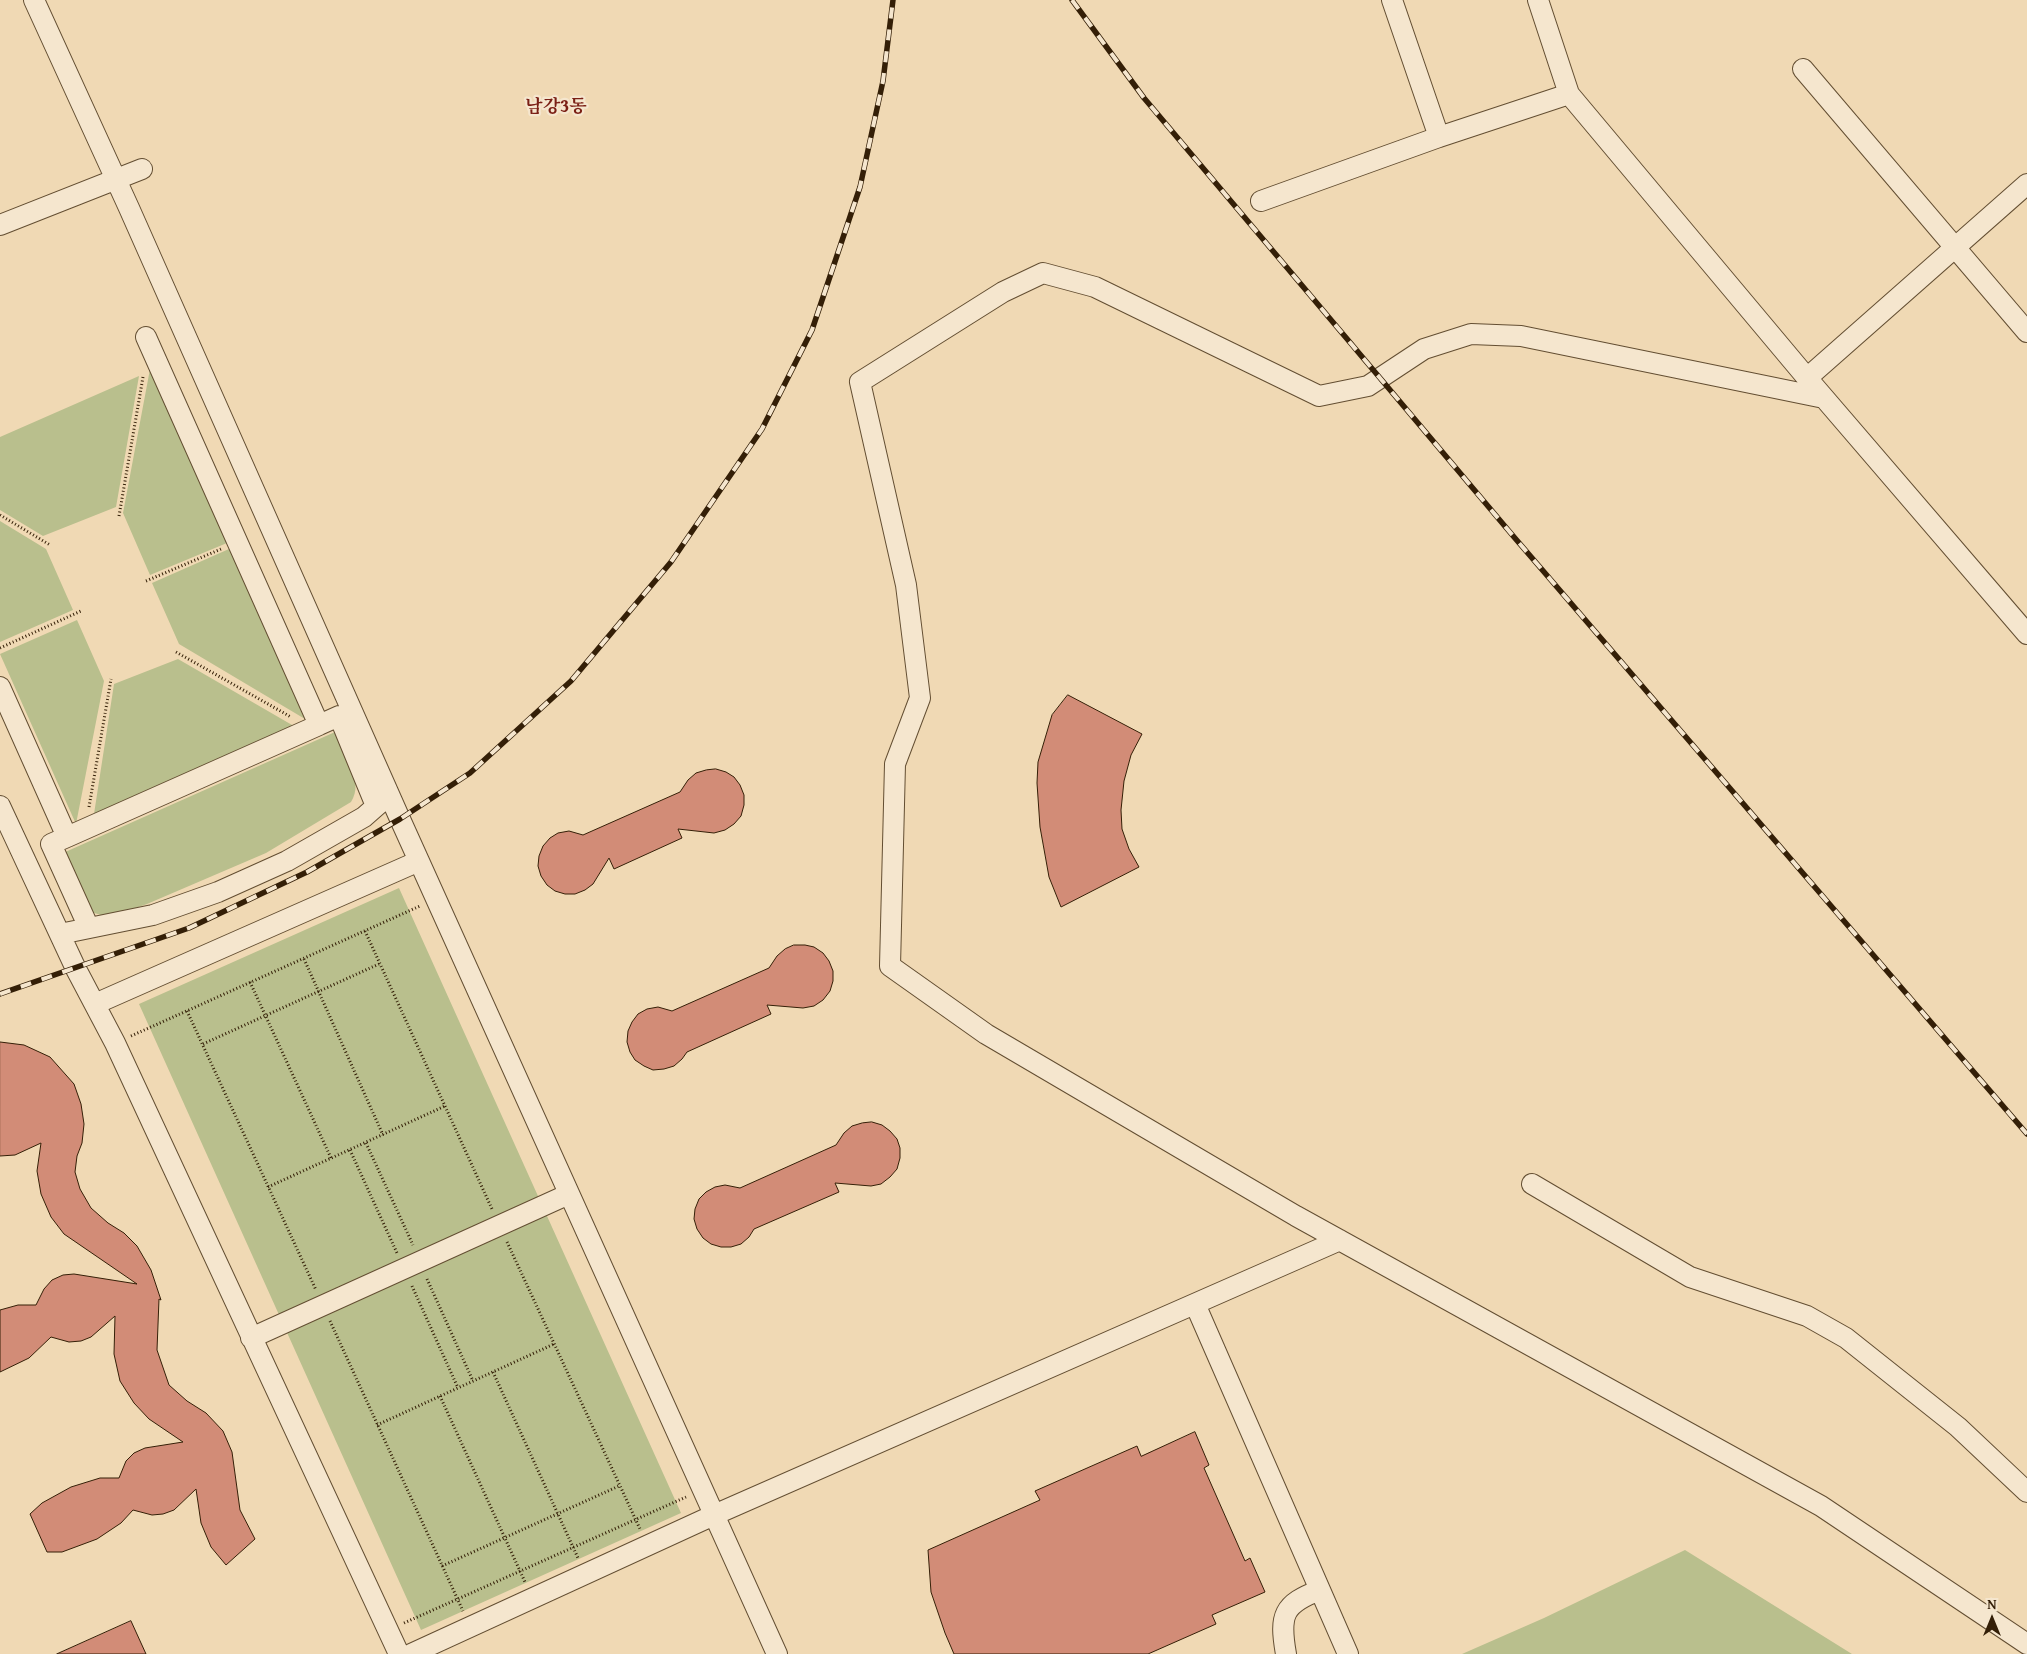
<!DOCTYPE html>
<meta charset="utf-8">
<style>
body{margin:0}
#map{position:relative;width:2027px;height:1654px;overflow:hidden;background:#f0d9b4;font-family:"Gentium Book Plus",serif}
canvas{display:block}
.north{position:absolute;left:1967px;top:1594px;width:50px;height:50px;-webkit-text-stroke:4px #f5e6ce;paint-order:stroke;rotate:0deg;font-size:14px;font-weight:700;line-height:20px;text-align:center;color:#341f07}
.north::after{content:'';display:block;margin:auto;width:18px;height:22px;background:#341f07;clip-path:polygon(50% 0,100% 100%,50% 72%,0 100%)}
</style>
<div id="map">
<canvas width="2027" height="1654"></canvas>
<div class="north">N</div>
</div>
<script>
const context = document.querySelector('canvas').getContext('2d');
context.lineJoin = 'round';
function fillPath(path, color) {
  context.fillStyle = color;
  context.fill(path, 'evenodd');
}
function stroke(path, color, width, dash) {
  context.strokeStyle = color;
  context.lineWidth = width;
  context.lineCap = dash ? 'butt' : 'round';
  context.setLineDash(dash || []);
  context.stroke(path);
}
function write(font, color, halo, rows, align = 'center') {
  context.font = font + ' "Gentium Book Plus","Noto Serif KR",serif';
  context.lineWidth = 4.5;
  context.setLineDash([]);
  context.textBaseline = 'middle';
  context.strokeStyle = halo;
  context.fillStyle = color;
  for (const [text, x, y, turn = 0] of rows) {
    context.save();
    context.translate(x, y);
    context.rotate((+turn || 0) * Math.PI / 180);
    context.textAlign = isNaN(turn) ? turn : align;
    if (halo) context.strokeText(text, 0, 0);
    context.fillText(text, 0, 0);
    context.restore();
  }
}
fillPath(new Path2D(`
 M150,369L227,543L150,575L123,513Z
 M139,376L116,507L43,536L0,510V437Z
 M0,521L46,549L73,610L0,642Z
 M229,549L305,719L179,644L152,583Z
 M77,620L104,681L76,824L0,654Z
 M178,659L299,729L94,814L114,684Z
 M335,732C344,752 365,781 351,802L266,853L147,904L124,912L101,915L91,912L63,853Z
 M399,888L681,1513L421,1630L139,1004Z
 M1685,1550L1852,1654H1462L1544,1618Z`), '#b9bf8d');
const building = new Path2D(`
 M1068,695L1142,734L1131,755L1124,781L1121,810L1122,829L1129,849L1139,867L1061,907L1049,877L1040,827L1037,783L1038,762L1052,715Z
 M716,769L726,772L734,777L740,785L744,795V805L741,816L734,824L725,830L714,833L678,829L682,838L614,869L609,858L593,884L585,890L575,894H565L555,891L547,885L541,876L538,866L539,856L543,846L550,838L558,833L569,831L583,835L680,792L688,780L696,773L706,770Z
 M794,945H805L814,947L823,953L829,961L833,971V981L830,991L823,1000L814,1006L803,1008L767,1005L771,1014L687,1052L682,1059L674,1066L664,1069L653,1070L644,1066L635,1060L630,1052L627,1042L628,1031L632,1022L638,1014L647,1009L658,1007L672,1011L769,968L777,956L785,949Z
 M0,1042L24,1045L50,1057L74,1084L81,1104L84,1124L82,1143L77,1156L75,1172L80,1189L91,1208L108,1223L124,1233L137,1246L151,1270L161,1300L159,1299L157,1350L169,1385L187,1401L206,1413L223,1431L232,1452L240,1510L255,1539L226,1565L211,1547L201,1523L196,1489L174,1510L163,1514L152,1515L133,1510L121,1523L97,1539L62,1552H47L30,1514L42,1503L71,1487L100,1478H119L126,1461L134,1453L145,1448L183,1442L149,1419L134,1403L120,1381L114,1354L115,1316L91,1337L81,1341L69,1342L51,1337L29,1358L0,1372V1310L18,1305H36L44,1289L52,1280L63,1275L74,1274L137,1284L64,1234L51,1217L41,1194L37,1171L41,1143L15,1155L0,1156Z
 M872,1122L882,1125L890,1131L897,1139L900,1148V1158L897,1169L890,1177L881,1184L871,1186L835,1183L839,1192L754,1229L749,1237L741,1244L731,1247H721L711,1244L703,1238L697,1229L694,1219L695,1209L699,1199L706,1192L715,1187L725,1185L740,1188L836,1145L844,1133L852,1126L862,1123Z
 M1195,1432L1209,1465L1204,1468L1245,1561L1250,1558L1265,1592L1212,1615L1216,1624L1148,1654H954L945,1633L931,1592L928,1550L1040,1500L1035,1491L1137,1446L1141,1456Z
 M131,1621L146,1654H57Z`);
fillPath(building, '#d28c77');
stroke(building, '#341f07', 1);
const minor = new Path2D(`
 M34,0L129,208L400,819L777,1654
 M1392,0L1439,137
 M1538,0L1569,94L1807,378L2027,634
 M1803,69L2027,332
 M1261,201L1439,137L1569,94
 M0,225L142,169
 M1807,378L2027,184
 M1824,398L1521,336L1471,334L1424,349L1368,386L1319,396L1095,287L1043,273L1003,292L860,382L906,585L920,698L895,764L890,966L986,1034L1296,1216L1821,1506L2027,1644
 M0,687L67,837L319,725L146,337
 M319,725L339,716L376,806
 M0,806L76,969L115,1043L399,1654
 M67,837L51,844L89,928
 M60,934L153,915L218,892L287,861L364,817L389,795
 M95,1004L419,861
 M1532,1184L1690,1277L1807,1316L1846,1338L1958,1427L2027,1492
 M1195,1304L1348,1654
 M251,1338L569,1194
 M411,1654L714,1515L1340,1240
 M1286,1654C1279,1615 1283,1604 1320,1590`);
stroke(minor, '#634e32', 22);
stroke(new Path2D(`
 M0,515L50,545
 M119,516L143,377
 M146,581L221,549
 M0,648L81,611
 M176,652L291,717
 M89,807L111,679
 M365,931L492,1209
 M304,959L383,1135
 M250,982L331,1158
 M187,1011L316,1290
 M131,1036L420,906
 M203,1044L379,964
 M366,1143L413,1245
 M350,1150L397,1253
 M268,1187L445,1106
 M507,1242L640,1529
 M427,1279L473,1381
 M412,1286L458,1388
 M330,1321L463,1611
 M493,1372L578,1558
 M440,1396L525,1582
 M377,1425L554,1344
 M442,1566L619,1486
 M404,1623L686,1497`), '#341f07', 3, [1, 2.5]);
stroke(minor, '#f5e6ce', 20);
const rail = new Path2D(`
 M1072,0L1144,98L1514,537L2027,1134
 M0,994L189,928L307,872L400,819L470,773L571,681L671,562L762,429L812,330L860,187L883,81L893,0`);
stroke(rail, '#341f07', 5.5);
stroke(rail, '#f5e6ce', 4, [11]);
write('bold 18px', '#7a1f14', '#f5e6ce', [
 ["남강3동",556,107]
]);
</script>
